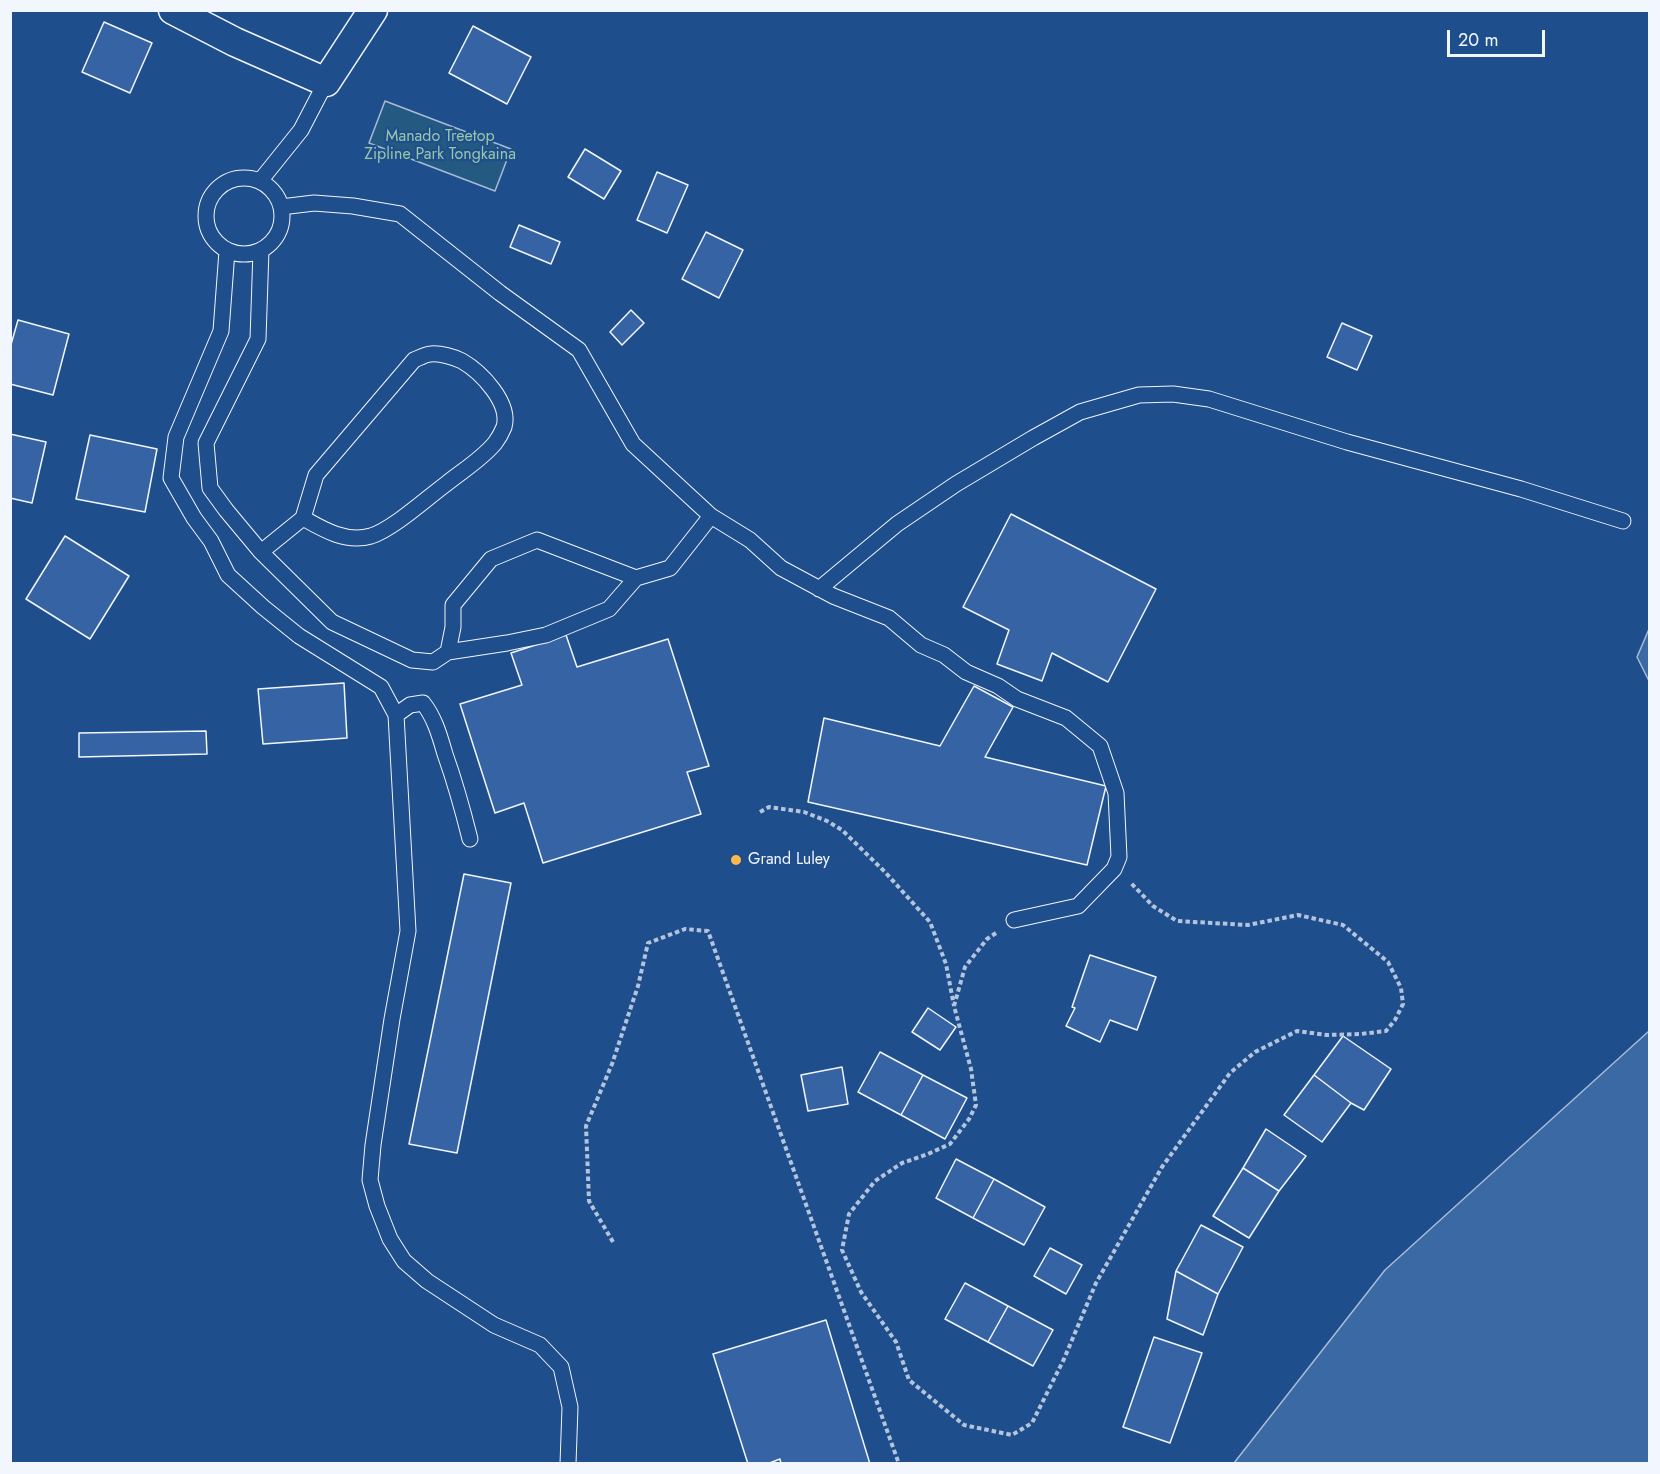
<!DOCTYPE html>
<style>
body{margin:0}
#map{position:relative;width:1660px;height:1474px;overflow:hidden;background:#1f4e8c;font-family:Jost,sans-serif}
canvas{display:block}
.frame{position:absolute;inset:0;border:12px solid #f2f6ff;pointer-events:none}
.scale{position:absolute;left:1447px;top:30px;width:98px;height:27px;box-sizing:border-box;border:3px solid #f2f6ff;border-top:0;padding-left:8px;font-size:18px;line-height:21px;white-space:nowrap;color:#f2f6ff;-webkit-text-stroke:4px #1f4e8c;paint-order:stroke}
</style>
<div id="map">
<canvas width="1660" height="1474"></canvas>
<div class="frame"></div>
<div class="scale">20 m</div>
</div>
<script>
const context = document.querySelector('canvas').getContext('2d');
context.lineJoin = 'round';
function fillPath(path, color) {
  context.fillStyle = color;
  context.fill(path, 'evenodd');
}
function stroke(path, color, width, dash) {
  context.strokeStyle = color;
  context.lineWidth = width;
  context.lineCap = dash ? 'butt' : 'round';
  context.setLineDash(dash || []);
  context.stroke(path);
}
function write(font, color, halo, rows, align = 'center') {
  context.font = font + ' Jost,sans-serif';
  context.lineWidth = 4.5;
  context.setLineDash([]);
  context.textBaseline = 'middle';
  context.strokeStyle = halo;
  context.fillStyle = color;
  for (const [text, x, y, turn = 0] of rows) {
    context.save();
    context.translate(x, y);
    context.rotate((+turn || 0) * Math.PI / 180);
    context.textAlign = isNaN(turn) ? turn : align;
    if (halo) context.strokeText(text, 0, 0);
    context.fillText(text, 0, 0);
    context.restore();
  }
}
const green = new Path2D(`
 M385,101L511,149L495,191L369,143Z`);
fillPath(green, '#245a82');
stroke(green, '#a8bbd7', 1.5);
const water = new Path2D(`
 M1649,629V681L1637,657Z
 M1649,1031V1463H1234L1385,1270Z`);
fillPath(water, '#3b69a3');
stroke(water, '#a8bbd7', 1.5);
const building = new Path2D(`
 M104,22L152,43L130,93L82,72Z
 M473,26L531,57L507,104L449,73Z
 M585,149L621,171L604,199L568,177Z
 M657,172L688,185L667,233L637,220Z
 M519,225L560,242L551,264L510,247Z
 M706,232L743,250L719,298L682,279Z
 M631,310L644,323L622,345L610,332Z
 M18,320L69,334L53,395L10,384V348Z
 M1342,323L1372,336L1357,370L1327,357Z
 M10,434L46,442L32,503L10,498Z
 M90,435L157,449L145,512L76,499Z
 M1011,514L1156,589L1108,682L1052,653L1042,681L997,664L1009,630L963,607Z
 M65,536L129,576L90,639L26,599Z
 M566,635L577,667L668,639L709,766L687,772L701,814L543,863L524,803L495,813L460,704L522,685L511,653Z
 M344,683L347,738L263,744L258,689Z
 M974,686L1013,707L985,757L1106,786L1087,865L808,802L824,718L940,746Z
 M206,731L207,754L79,757V733Z
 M464,874L511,883L457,1153L409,1144Z
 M1090,955L1156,977L1137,1030L1110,1020L1100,1042L1066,1026L1075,1008L1072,1007Z
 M928,1008L956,1027L940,1050L912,1032Z
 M1343,1036L1391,1069L1364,1110L1351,1103L1314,1075Z
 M880,1052L923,1075L901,1115L858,1092Z
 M842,1067L848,1104L808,1111L801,1075Z
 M923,1075L967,1098L945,1139L901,1115Z
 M1314,1075L1351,1103L1322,1142L1284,1115Z
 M1266,1129L1306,1156L1279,1191L1243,1168Z
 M956,1159L994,1179L973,1218L936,1198Z
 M1243,1168L1279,1191L1249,1238L1213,1216Z
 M994,1179L1045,1207L1024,1245L973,1218Z
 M1201,1225L1243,1247L1218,1294L1176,1271Z
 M1050,1248L1082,1265L1066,1294L1034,1276Z
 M1176,1271L1218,1294L1203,1335L1167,1319Z
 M965,1283L1008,1306L988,1342L945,1319Z
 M1008,1306L1053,1330L1033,1366L988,1342Z
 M826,1320L870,1464H781L780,1459L767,1464H748L713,1354Z
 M1154,1337L1202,1353L1170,1443L1123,1427Z`);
fillPath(building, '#3563a3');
stroke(building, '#f2f6ff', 1.5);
const service = new Path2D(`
 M206 216a38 38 0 1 1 76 0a38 38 0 1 1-76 0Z
 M260,181L301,130L326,82
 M281,207L314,203L353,206L400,214L500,293L579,350L633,444L711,516L750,540L781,568L833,596L889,618L921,645L944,655L966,672L998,686L1017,699L1066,718L1100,746L1116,793L1119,857L1114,869L1078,906L1014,920
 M261,250L258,339L206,443L210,488L226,510L261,552L332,622L412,660L433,662L448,652L453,627V605L491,559L537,540L636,578L670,568L711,516
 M227,251L221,331L176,437L171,478L194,518L211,541L228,575L263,607L299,636L381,687L396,715L410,705L423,703C435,718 440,737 445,754C455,782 463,811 470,839
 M261,552L303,518C324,530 346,543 371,536C393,529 427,498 446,484C462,471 482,459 495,443C498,439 502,432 504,427C511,403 481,372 462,361C454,357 440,353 431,354C426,354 419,358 414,360L316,475L303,518
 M819,589L897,524L956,484L1033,438L1080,412L1139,395L1173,394L1209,399L1347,442L1521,489L1623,521
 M448,652L507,643L546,635L609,609L636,578
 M396,715L408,931L392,1019L373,1145L370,1180L377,1206L390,1239L404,1261L427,1281L494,1325L540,1345L561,1367L570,1407L568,1464`);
const minor = new Path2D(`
 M173,10L235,42L326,82L373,10`);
stroke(service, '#f2f6ff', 17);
stroke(minor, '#f2f6ff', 31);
stroke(new Path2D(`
 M760,812L769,807L804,812L827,821L842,830L885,872L930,922L946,964L954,1006
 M996,933L987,939L965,967L954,1006L971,1069L976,1105L969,1119L950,1144L928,1154L902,1163L875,1181L849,1214L842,1250L861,1292L896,1342L909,1380L964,1425L1012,1435L1032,1423L1064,1359L1096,1283L1162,1167L1230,1073L1255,1052L1297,1031L1327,1035L1361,1034L1386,1031L1395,1020L1403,1004L1401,988L1388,962L1343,925L1298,915L1248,925L1177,921L1153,906L1131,883
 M613,1242L589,1201L586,1126L612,1064L638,986L648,943L685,929L708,931L899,1464`), '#b3c4dc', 4, [4.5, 3]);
stroke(service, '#1f4e8c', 15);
stroke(minor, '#1f4e8c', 28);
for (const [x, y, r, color] of [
 [736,860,6,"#ffb74d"]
]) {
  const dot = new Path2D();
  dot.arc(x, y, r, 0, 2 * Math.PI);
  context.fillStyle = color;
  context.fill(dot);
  stroke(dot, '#1f4e8c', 2);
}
write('16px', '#97c8a6', '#1f4e8c', [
 ["Manado Treetop",440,137],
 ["Zipline Park Tongkaina",440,155]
]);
write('16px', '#f2f6ff', '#1f4e8c', [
 ["Grand Luley",748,860]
], 'left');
</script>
